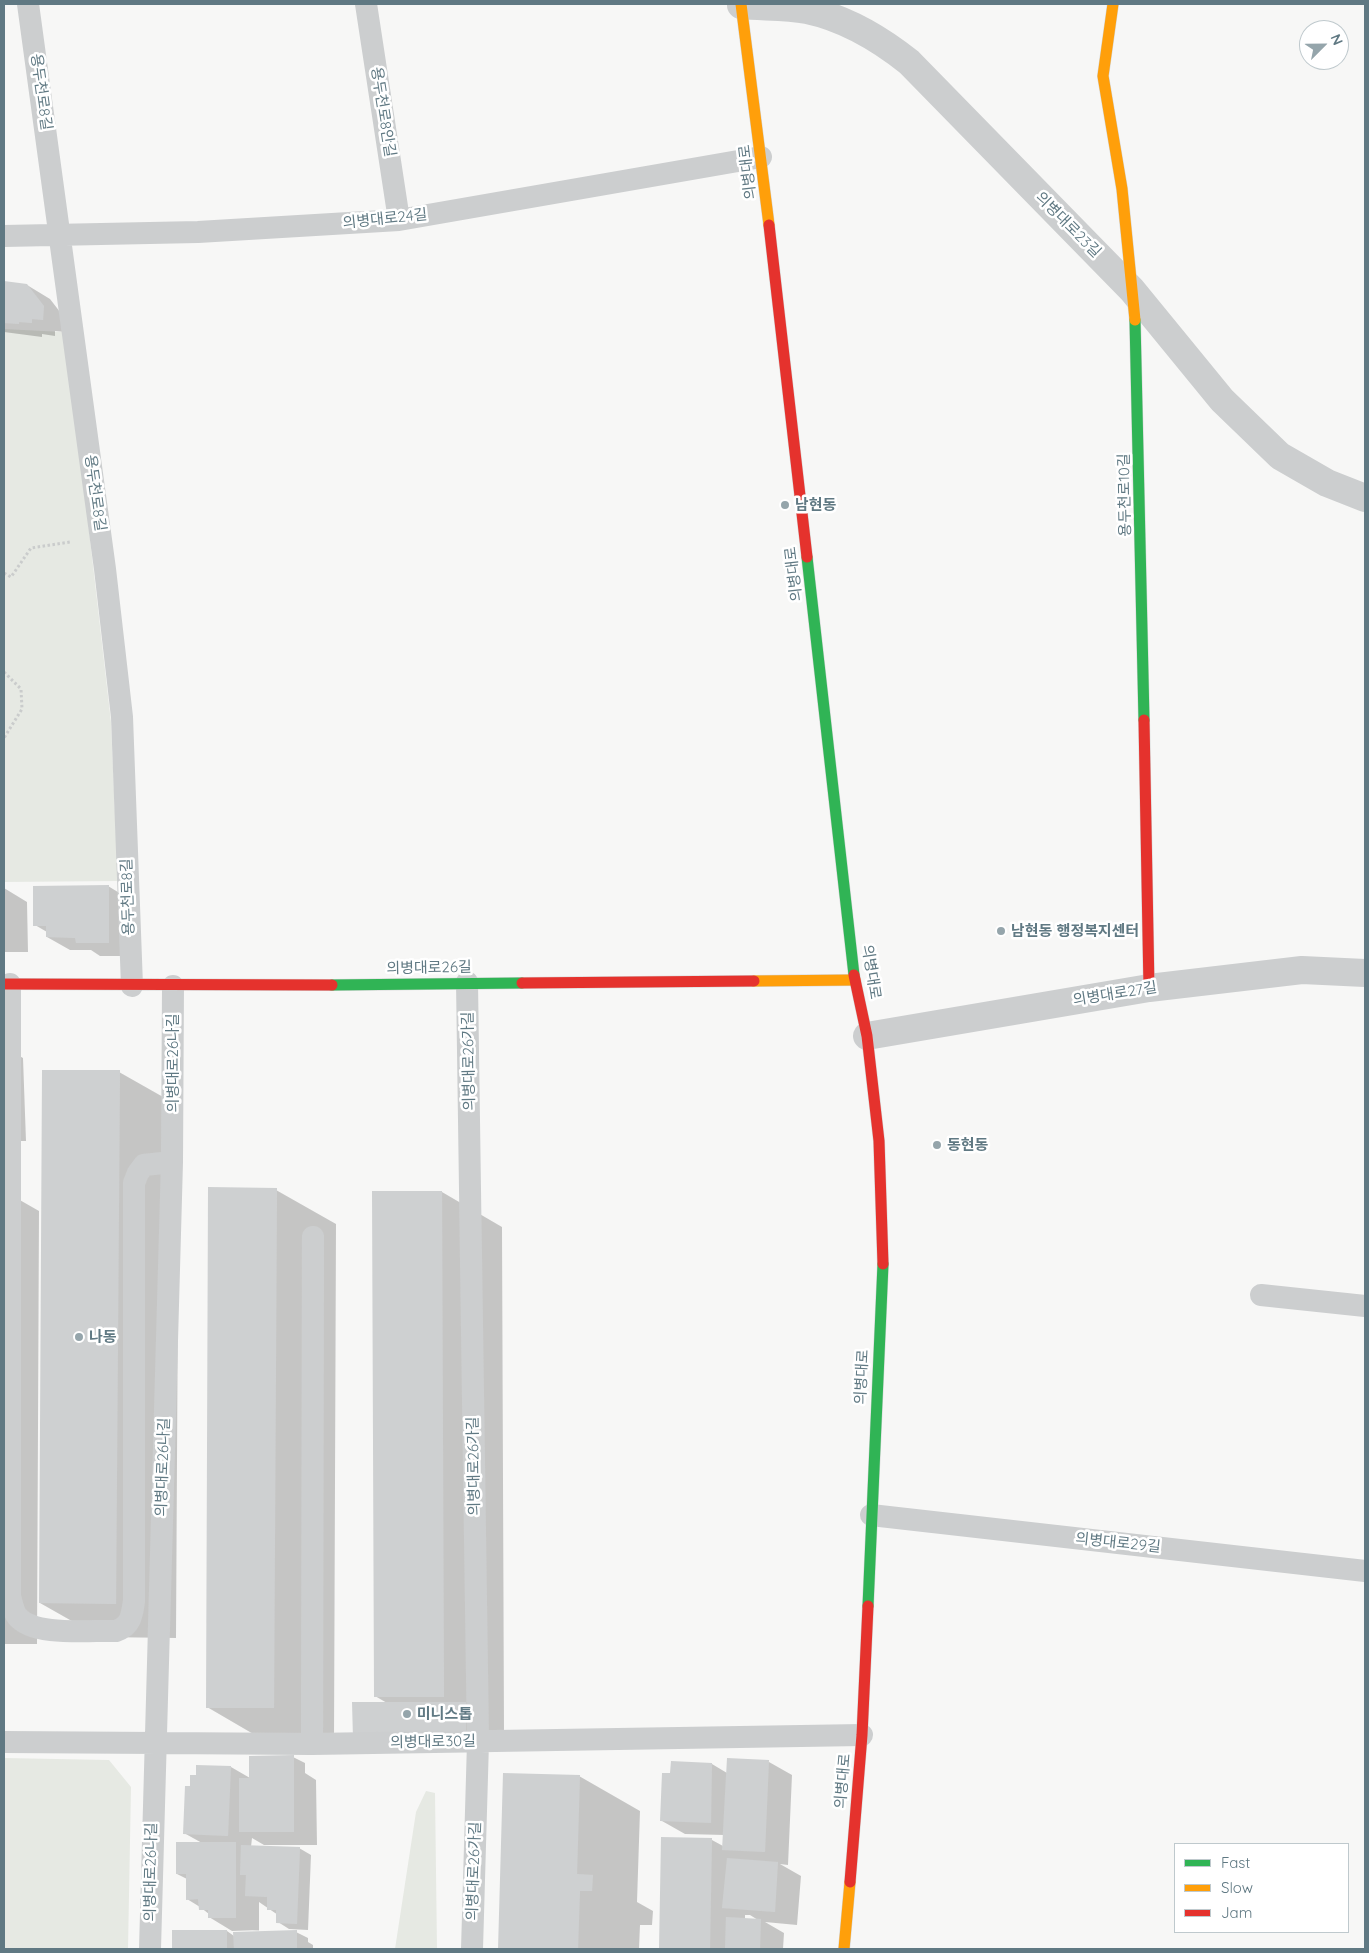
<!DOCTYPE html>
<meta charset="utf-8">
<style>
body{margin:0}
#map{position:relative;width:1369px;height:1953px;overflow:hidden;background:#f7f7f6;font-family:Quicksand,sans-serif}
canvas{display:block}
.frame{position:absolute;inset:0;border:5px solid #607983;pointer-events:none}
.legend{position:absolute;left:1174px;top:1843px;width:175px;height:90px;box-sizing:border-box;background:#fff;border:1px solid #bfc9cd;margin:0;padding:6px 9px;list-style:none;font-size:15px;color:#607983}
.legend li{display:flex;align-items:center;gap:10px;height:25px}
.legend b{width:25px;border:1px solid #bfc9cd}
.north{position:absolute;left:1299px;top:20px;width:50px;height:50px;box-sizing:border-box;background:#fff;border:1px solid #bfc9cd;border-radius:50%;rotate:67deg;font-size:14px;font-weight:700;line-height:20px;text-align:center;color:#607983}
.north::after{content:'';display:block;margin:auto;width:18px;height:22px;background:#95a5ab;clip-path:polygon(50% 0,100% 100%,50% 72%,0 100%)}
</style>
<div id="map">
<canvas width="1369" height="1953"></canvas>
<div class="frame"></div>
<ul class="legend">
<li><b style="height:6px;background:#30b455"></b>Fast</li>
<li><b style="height:6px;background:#ff9f0a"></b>Slow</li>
<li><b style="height:6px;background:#e5322d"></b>Jam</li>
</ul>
<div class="north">N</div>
</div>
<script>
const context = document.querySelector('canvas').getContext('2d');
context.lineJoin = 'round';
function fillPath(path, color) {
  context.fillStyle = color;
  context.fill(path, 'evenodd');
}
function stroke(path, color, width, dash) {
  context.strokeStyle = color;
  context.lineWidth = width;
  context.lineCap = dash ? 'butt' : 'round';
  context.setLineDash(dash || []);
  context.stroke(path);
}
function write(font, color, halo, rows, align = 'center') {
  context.font = font + ' Quicksand,"Noto Sans KR",sans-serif';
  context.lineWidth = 5;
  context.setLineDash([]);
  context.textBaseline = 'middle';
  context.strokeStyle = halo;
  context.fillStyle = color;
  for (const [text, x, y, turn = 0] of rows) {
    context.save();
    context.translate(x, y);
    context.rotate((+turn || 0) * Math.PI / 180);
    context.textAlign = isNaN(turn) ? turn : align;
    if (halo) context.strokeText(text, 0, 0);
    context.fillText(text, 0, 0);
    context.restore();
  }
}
fillPath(new Path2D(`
 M4,329L64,332L76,417L111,722L118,881L4,882Z
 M4,1758L109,1760L131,1787L128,1949H4Z
 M426,1791L435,1793L437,1949H395L416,1812Z`), '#e6e9e3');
fillPath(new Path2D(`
 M4,282L27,285L50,299L67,321L66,332L55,331V336L42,334V337L4,332Z
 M108,886L131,900L132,956H100L91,950H70L47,937V932L35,925Z
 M4,888L27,902L28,952H4Z
 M4,1047L23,1058L26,1141H4Z
 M119,1072L179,1106L176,1638L100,1637L40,1603Z
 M276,1190L336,1224L334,1742H267L207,1707Z
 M4,1191L39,1211L37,1644H4Z
 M442,1192L502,1227L504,1731L354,1738L387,1703L375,1696Z
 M293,1757L305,1763V1773L316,1780L317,1845H264L252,1838L251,1847L299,1848L311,1855L308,1930L289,1929L278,1922V1915L259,1902V1933L296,1932L308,1938V1942L313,1945V1949H173L174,1931H227L234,1936L259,1933V1930L232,1931L209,1917V1914L200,1907L187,1899V1879L177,1874L202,1843L184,1833L191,1788L198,1776L231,1767L250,1778Z
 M769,1762L792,1775L788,1865L780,1864L801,1876L797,1925L765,1922L784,1933L783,1949H660L662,1838L712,1840L723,1846L724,1835L685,1834L662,1821L671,1775L712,1764L727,1773ZM745,1915H750L758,1920L745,1919Z
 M505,1774L579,1776L640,1811L637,1902L653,1911L652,1925H640L639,1949H499Z`), '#0003');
fillPath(new Path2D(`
 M4,281L27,284L44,306L43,320L32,319V323L19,322V324L4,323Z
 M109,885V943H76L75,938L46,937V926H33V886Z
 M42,1070H120L116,1604L39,1603Z
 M208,1187L277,1188L274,1708H206Z
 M372,1191H442L444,1697H374Z
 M352,1702H466V1739H353Z
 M294,1755V1832H239V1778H249V1756Z
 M727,1758L769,1760L765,1852L722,1850Z
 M671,1761L712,1763L711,1823L660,1821L662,1773H670Z
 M196,1765L231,1766L228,1836L183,1834L185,1786H190V1775H196Z
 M503,1773L580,1775L577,1874L593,1875L592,1891H580L578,1949H498Z
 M661,1837L712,1838L710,1949H659Z
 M176,1842H236V1918H208V1910H199L198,1899L186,1900V1874H176Z
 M241,1845L300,1847L297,1924L276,1923V1910H267V1897L245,1896L246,1875H240Z
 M727,1858L778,1862L775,1912L722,1908Z
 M726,1917L761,1919L760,1949H725Z
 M172,1930H227V1949H172Z
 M297,1930V1949H234L233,1932Z`), '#ced0d1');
const fast = new Path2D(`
 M1135,320L1144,720
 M807,557L854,975
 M332,985L522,983
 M868,1606L883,1264`);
const slow = new Path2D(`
 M741,4L769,225
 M1113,4L1103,76L1122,189L1135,320
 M754,981L855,980
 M844,1949L850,1882`);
const jam = new Path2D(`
 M769,225L807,557
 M1144,720L1149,988
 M854,975L867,1036L879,1141L883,1264
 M522,983L754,981
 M4,984L332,985
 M850,1882L862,1735L868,1606`);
stroke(fast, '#d3d5d5', 12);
stroke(slow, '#d3d5d5', 12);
stroke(jam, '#d3d5d5', 12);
stroke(new Path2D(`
 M4,573L11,577L31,548L70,542
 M4,672L21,689L22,709L4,738`), '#cacccc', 3, [2.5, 2.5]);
stroke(new Path2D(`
 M28,4L105,569L122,717L132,986
 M366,4L399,220
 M4,236L198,232L399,220L761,157
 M467,982L478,1742L472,1949
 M10,984V1597C12,1603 13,1611 17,1616C33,1637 91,1630 116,1631C131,1626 132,1615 134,1601V1183L138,1173L144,1165L172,1162
 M1261,1295L1365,1306
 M871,1515L1365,1571
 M4,1742L312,1744L862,1735
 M312,1744L313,1237
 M150,1949L172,1162L173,986`), '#cccecf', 22);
stroke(new Path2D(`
 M741,5C763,7 786,6 807,10C845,18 880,39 909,62L1132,290L1222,400L1280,456L1327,483L1365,498
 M867,1036L1149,988L1302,970L1365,973`), '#cccecf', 28);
stroke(fast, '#30b455', 11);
stroke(slow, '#ff9f0a', 11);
stroke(jam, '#e5322d', 11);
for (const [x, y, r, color] of [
 [785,505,5,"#95a5ab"],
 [1001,931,5,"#95a5ab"],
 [937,1145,5,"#95a5ab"],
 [79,1337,5,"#95a5ab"],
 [407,1714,5,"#95a5ab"]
]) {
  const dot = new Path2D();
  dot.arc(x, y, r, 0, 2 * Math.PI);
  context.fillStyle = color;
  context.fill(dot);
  stroke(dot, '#fff', 2);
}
write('15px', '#607983', '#fff', [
 ["용두천로8길",41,92,82],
 ["용두천로8안길",383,112,81],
 ["의병대로",748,172,-97],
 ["의병대로24길",385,219,-6],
 ["의병대로23길",1068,225,45],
 ["용두천로8길",95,493,82],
 ["용두천로10길",1125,495,-91],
 ["의병대로",794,574,-97],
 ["용두천로8길",128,897,-92],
 ["의병대로26길",429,968,-1],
 ["의병대로",871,972,81],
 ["의병대로27길",1115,994,-9],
 ["의병대로26가길",469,1061,-91],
 ["의병대로26나길",173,1063,-90],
 ["의병대로",862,1377,-87],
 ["의병대로26가길",474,1466,-91],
 ["의병대로26나길",163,1467,-88],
 ["의병대로29길",1118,1543,6],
 ["의병대로30길",433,1742,-1],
 ["의병대로",843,1781,-85],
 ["의병대로26가길",474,1871,-88],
 ["의병대로26나길",151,1872,-89]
]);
write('bold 15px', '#607983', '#fff', [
 ["남현동",795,505],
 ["남현동 행정복지센터",1011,931],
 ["동현동",947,1145],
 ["나동",89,1337],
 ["미니스톱",417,1714]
], 'left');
</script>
